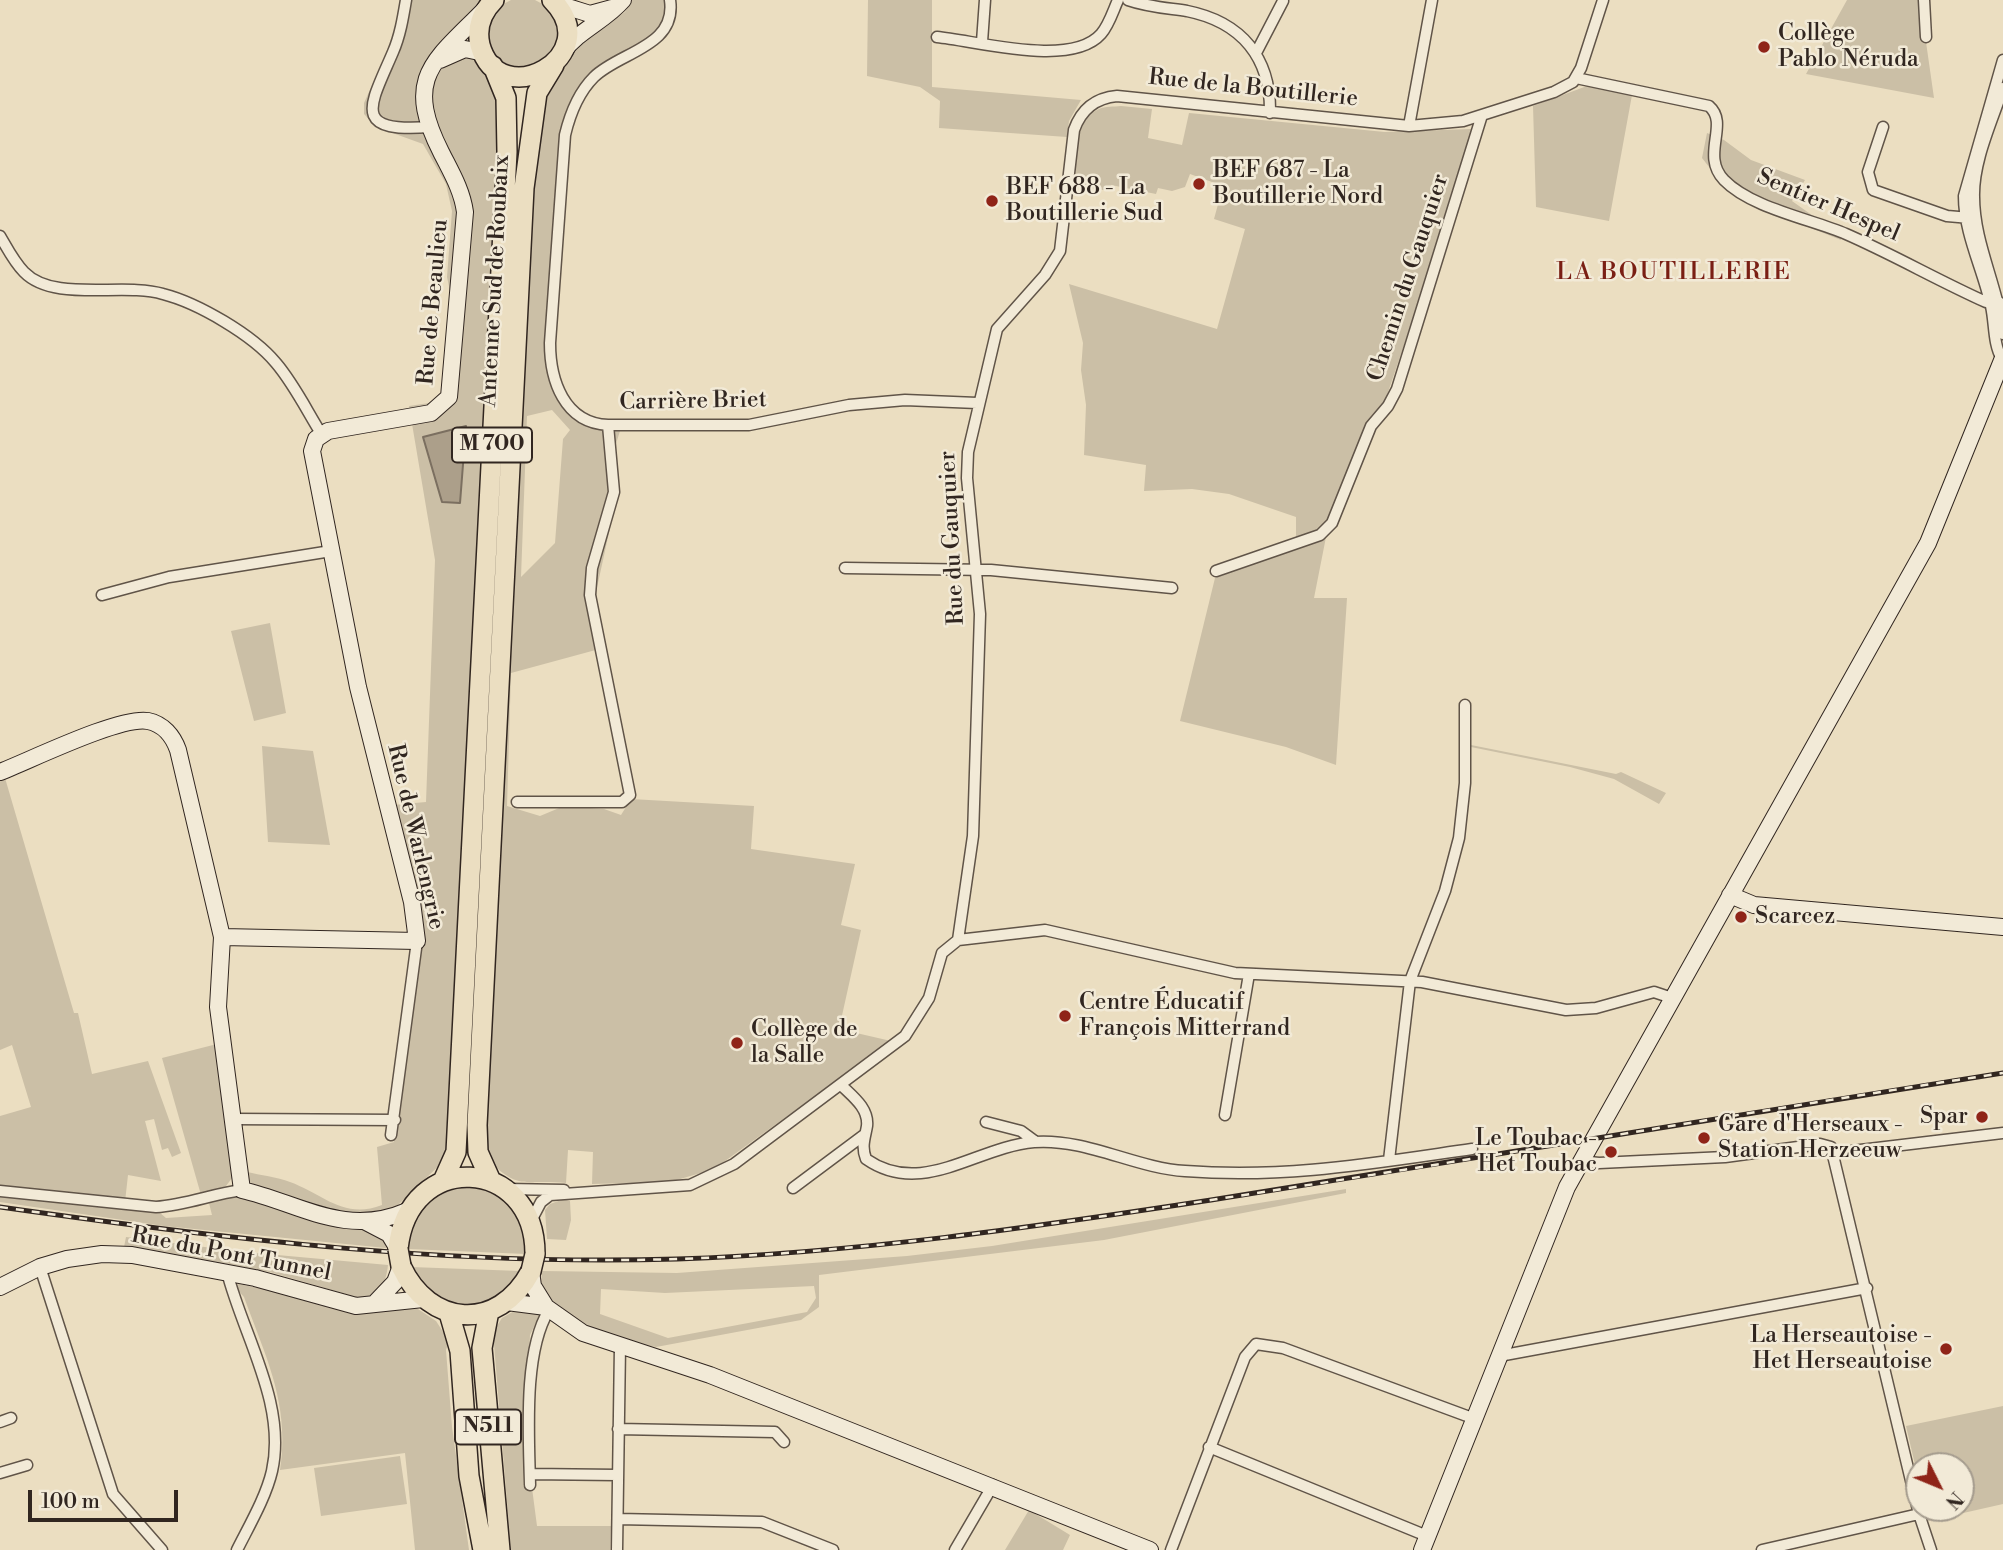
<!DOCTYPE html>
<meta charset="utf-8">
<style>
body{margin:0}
#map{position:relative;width:2003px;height:1550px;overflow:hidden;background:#ebdec1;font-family:"Libre Bodoni",serif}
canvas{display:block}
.north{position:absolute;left:1905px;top:1452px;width:70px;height:70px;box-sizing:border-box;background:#f2ead7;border:2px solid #a59c8e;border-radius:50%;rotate:133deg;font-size:19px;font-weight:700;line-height:28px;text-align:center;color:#312620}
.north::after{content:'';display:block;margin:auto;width:24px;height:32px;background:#8f2418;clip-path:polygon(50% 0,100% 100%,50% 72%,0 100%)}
.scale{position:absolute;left:28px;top:1490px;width:150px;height:32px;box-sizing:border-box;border:4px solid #312620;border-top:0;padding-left:9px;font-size:21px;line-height:24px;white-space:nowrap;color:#312620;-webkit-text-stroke:5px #f2ead7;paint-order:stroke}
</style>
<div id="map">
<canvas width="2003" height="1550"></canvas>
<div class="north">N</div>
<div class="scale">100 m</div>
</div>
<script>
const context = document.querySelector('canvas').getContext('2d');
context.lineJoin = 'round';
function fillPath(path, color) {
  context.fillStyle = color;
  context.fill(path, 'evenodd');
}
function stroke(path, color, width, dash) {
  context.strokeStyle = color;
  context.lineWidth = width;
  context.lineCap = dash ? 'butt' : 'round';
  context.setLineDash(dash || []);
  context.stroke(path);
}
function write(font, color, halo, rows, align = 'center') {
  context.font = font + ' "Libre Bodoni",serif';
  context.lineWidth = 5;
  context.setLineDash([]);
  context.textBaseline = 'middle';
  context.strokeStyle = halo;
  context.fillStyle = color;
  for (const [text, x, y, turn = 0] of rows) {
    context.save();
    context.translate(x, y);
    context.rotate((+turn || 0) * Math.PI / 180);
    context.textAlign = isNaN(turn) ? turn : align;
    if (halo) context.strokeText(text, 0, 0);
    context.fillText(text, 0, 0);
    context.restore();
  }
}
fillPath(new Path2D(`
 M488 33a35 35 0 1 1 70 0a35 35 0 1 1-70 0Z
 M400,0H485L440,68L460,53L481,61L501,96L449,1156L398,1205L381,1213L344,1215L254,1185L248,1180L247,1172C260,1175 277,1177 290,1182C323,1194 344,1220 382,1205L377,1147L394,1142L421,957V933L393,805L426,802L435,560L409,406L436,402L443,394L451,296L447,277L452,211L446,184L423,144L376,127L364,114V103L393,39Z
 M632,0H675C676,53 630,52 599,78C585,91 578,109 572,126L553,349L555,363L564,391L578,411L597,418L617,420L620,431L614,450L619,487L596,592L603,648L511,673L507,806L540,816L564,806L604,809L621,815L631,799L754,806L751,849L855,864L841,925L861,930L839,1029L891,1041L714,1169L670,1182L592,1184L593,1152L568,1150L566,1183C524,1179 518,1192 486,1157V1123L528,247L542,102L577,43L625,12ZM552,410L570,430L563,439L555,543L521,577L527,416Z
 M868,0H932V87L1081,100L1069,121L1067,137L939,128L940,101L920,87L867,76Z
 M1847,0H1920L1934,98L1806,74Z
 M1587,86L1632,95L1609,221L1536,207L1533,106Z
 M1121,106L1152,109L1148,138L1182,145L1189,113L1385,132L1471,129L1474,139L1385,401L1371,416L1328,525L1296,541V517L1229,494L1192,489L1144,491L1146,465L1084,455L1086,405L1081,370L1083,343L1069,284L1217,329L1245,229L1214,219L1223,186L1190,174L1185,187L1172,191L1158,188L1156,194L1111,185L1110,191L1075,186C1077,162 1072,121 1099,109C1105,106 1114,107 1121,106Z
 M1707,133L1724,140L1751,160L1805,180L1792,201L1840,235L1841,240C1792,220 1734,203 1702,158Z
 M1326,537L1314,598H1347L1336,765L1286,747L1180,721L1215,578Z
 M270,623L286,713L254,721L231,631Z
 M1471,745L1616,774L1621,772L1666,793L1659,804L1614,779L1570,767L1471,747Z
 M262,746L313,751L330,845L268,842Z
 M5,778L74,1013H78L92,1074L148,1061L181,1153L172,1157L168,1148L162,1150L154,1119L145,1121L161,1181L128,1175L125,1202L0,1189V1116L31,1107L12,1045L0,1050V780Z
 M217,1044L235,1174L226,1186L201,1195L162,1058Z
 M473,1186C514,1196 520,1216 526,1254L408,1249C408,1207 436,1190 473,1186Z
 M1346,1189V1193L1104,1240L819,1275V1307L801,1320L656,1347L624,1341V1338C594,1329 551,1315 541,1282L542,1271L677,1273L907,1256L992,1246ZM814,1286L816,1298L807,1312L668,1338L600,1314L601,1289L665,1293Z
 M0,1195L160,1213L166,1218L212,1215L208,1199L243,1196L364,1226L385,1240L386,1248L164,1226L0,1202Z
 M564,1199L570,1201L571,1220L566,1240L547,1239L545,1210L550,1204Z
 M126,1237L244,1252L388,1265C386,1284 379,1296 359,1298L270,1272L124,1247Z
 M411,1267L520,1271C490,1324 439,1313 411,1267Z
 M238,1284L294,1295L352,1313L415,1307L436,1321L449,1341L446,1350L452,1427L469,1550H415L405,1453L280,1470C290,1403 266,1358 244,1297L236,1288Z
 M516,1310L540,1314L530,1335L523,1486L532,1488L537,1526H611L610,1550H511L493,1332L502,1318Z
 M2003,1406V1504L1928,1521L1925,1508H1961V1466H1919V1482L1906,1426Z
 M400,1456L407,1504L321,1516L314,1468Z
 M1029,1510L1070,1535L1063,1550H1005Z`), '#cbbfa6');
const water = new Path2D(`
 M466,426L460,503L442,502L423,437Z`);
fillPath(water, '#ac9f8a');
stroke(water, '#7b6f60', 2);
const street = new Path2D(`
 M406,0C403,18 400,36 393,52C370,106 350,133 430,127
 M1128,0C1148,7 1167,8 1187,11C1242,22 1271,58 1270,113
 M1924,0L1926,37
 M937,37C978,41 1071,68 1101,34C1109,25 1113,11 1118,0
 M982,42L985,0
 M1256,53L1283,1
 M1576,78L1709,106C1730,124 1700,155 1724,180C1751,208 1811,219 1846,234C1894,255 1939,281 1986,302H1999
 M2003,88C1992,122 1973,161 1974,197C1974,244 1999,288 2003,334
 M1409,126L1432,0
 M1883,127L1868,172L1873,190L1947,216L1970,218
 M0,236C7,248 14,262 24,272C54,303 123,282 163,294C198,303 253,335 276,363C294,384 307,411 322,435
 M2002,359C1993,344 1995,324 1991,306C1983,269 1964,234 1964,196L2003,60
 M608,425C564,423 550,380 550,343L565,135C570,114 578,93 594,77C619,52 677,47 670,0
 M845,568L991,570L1172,588
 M1216,571L1320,535L1332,523L1371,426L1388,406L1397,389L1482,115
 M102,595L169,577L331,551
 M517,802H622L630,795L590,595L592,568L614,492L608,425H749L849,405L905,400L977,403
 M958,940L973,836L980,614L967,478L968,452L997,329L1045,275L1060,251L1074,130C1081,110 1095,98 1117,96L1409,126L1463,121L1554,92L1573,82L1581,68L1603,0
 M841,1085C852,1096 869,1108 867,1126C865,1138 861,1146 866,1159C922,1198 976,1147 1034,1142C1086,1138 1135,1168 1185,1171C1285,1179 1374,1163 1472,1149
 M1225,1115L1249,974
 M234,1119L395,1120
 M986,1122L1021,1131L1036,1142
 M391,1135L417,941
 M1835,1153L2003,1133
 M1389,1160L1410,981L1445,891L1459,838L1465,783V705
 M1579,1161L1599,1163L1725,1157L1820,1144L1831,1147L1919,1514L1931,1550
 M793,1188L864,1135
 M507,1189L564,1190
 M0,1191L156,1207C186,1205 212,1194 242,1190
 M531,1221L541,1202L550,1195L690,1185L734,1164L905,1036L929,998L942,953L958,940L1045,930L1235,973L1422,982L1566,1010L1596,1008L1654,992L1672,998
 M40,1267L113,1494L162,1550
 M227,1272C243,1335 287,1404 272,1471C266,1497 249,1526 237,1550
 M1499,1356L1867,1288
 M0,1422L11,1418
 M618,1429L775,1432L784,1442
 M1209,1447L1427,1536
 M0,1473L27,1465
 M530,1474L617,1475
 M530,1485C529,1435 523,1352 549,1310
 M618,1519L762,1522L833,1550
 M617,1550L620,1346
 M955,1550L993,1485
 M1171,1550L1245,1357L1256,1344L1283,1348L1475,1419
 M1762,1550L1919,1514`);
const secondary = new Path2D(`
 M555,3L590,14L612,8
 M563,52C579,30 605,21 623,0
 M440,60L465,49L484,53
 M0,772C31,760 120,716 148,721C163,724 173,736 178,750L222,937L218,1007L242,1190C299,1203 345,1238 407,1211
 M1730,895L1754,905L2003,927
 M222,937L417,941L412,902L358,687L312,451L316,439L328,431L431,413L449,397L465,212C462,190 451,172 441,152C403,77 434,61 484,10
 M366,1222L389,1234L398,1249
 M531,1271L533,1286L546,1307L583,1333L710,1375L1150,1550
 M0,1287L40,1267L67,1259L102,1254L132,1255L255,1278L356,1306L423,1299
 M507,1302L546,1307
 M374,1304L395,1282L401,1266
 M1422,1550L1567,1187L1928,543L2003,358`);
const highway = new Path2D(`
 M494,0C482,12 476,28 480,45C499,115 608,56 552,0
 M443,1181L456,1152L507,152L506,98L493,66
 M491,1181L478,1152L477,1125L524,188L537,93L554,65
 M398,1249C408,1149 535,1156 535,1254
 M401,1266C429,1327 498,1333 531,1271
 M489,1311L482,1348L500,1550
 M449,1313L460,1351L469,1476L483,1550`);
stroke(street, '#605448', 13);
stroke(secondary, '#312620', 18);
stroke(highway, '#312620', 22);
stroke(street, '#f2ead7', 10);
stroke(secondary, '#f2ead7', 16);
stroke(highway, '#ebdec1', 19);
const rail = new Path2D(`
 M0,1207C225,1239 449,1266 677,1259C857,1253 1034,1227 1211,1200C1476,1160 1739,1113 2003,1073`);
stroke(rail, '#312620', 5);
stroke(rail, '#f2ead7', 2.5, [8]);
const highwayBridge = new Path2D(`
 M398,1249L401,1266
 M531,1271L535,1254`);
stroke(highwayBridge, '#312620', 22, []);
stroke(highwayBridge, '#ebdec1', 19);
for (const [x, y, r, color] of [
 [1764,47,7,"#8f2418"],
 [1199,184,7,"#8f2418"],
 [992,201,7,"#8f2418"],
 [1741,917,7,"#8f2418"],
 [1065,1016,7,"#8f2418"],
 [737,1043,7,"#8f2418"],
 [1982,1117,7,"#8f2418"],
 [1704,1138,7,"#8f2418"],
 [1611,1152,7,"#8f2418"],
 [1946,1349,7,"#8f2418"]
]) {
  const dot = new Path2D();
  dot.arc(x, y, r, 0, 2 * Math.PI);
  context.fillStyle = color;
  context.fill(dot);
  stroke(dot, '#f2ead7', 2.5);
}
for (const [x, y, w] of [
 [492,445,80],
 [488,1427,66]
]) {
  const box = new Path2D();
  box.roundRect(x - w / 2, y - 17.5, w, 35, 5);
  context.fillStyle = '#f2ead7';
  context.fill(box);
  stroke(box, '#312620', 2);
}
write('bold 21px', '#312620', null, [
 ["M 700",492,445],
 ["N511",488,1427]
]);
write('23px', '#312620', '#f2ead7', [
 ["Collège",1778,34],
 ["Pablo Néruda",1778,60],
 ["BEF 687 - La",1213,171],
 ["Boutillerie Nord",1213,197],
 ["BEF 688 - La",1006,188],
 ["Boutillerie Sud",1006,214],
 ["Scarcez",1755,917],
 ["Centre Éducatif",1079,1003],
 ["François Mitterrand",1079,1029],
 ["Collège de",751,1030],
 ["la Salle",751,1056],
 ["Spar",1968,1117,"right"],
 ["Gare d'Herseaux -",1718,1125],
 ["Station Herzeeuw",1718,1151],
 ["Le Toubac -",1597,1139,"right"],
 ["Het Toubac",1597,1165,"right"],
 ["La Herseautoise -",1932,1336,"right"],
 ["Het Herseautoise",1932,1362,"right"]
], 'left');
write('23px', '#312620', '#f2ead7', [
 ["Rue de la Boutillerie",1253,89,6],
 ["Sentier Hespel",1828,206,23],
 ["Chemin du Gauquier",1409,278,-72],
 ["Antenne Sud de Roubaix",496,281,-87],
 ["Rue de Beaulieu",434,302,-85],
 ["Carrière Briet",693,402,-1],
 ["Rue du Gauquier",953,538,-93],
 ["Rue de Warlengrie",415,837,77],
 ["Rue du Pont Tunnel",231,1255,11]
]);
context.letterSpacing = '2px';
write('24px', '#7a1f14', '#f2ead7', [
 ["LA BOUTILLERIE",1674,273]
]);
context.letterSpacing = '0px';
</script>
